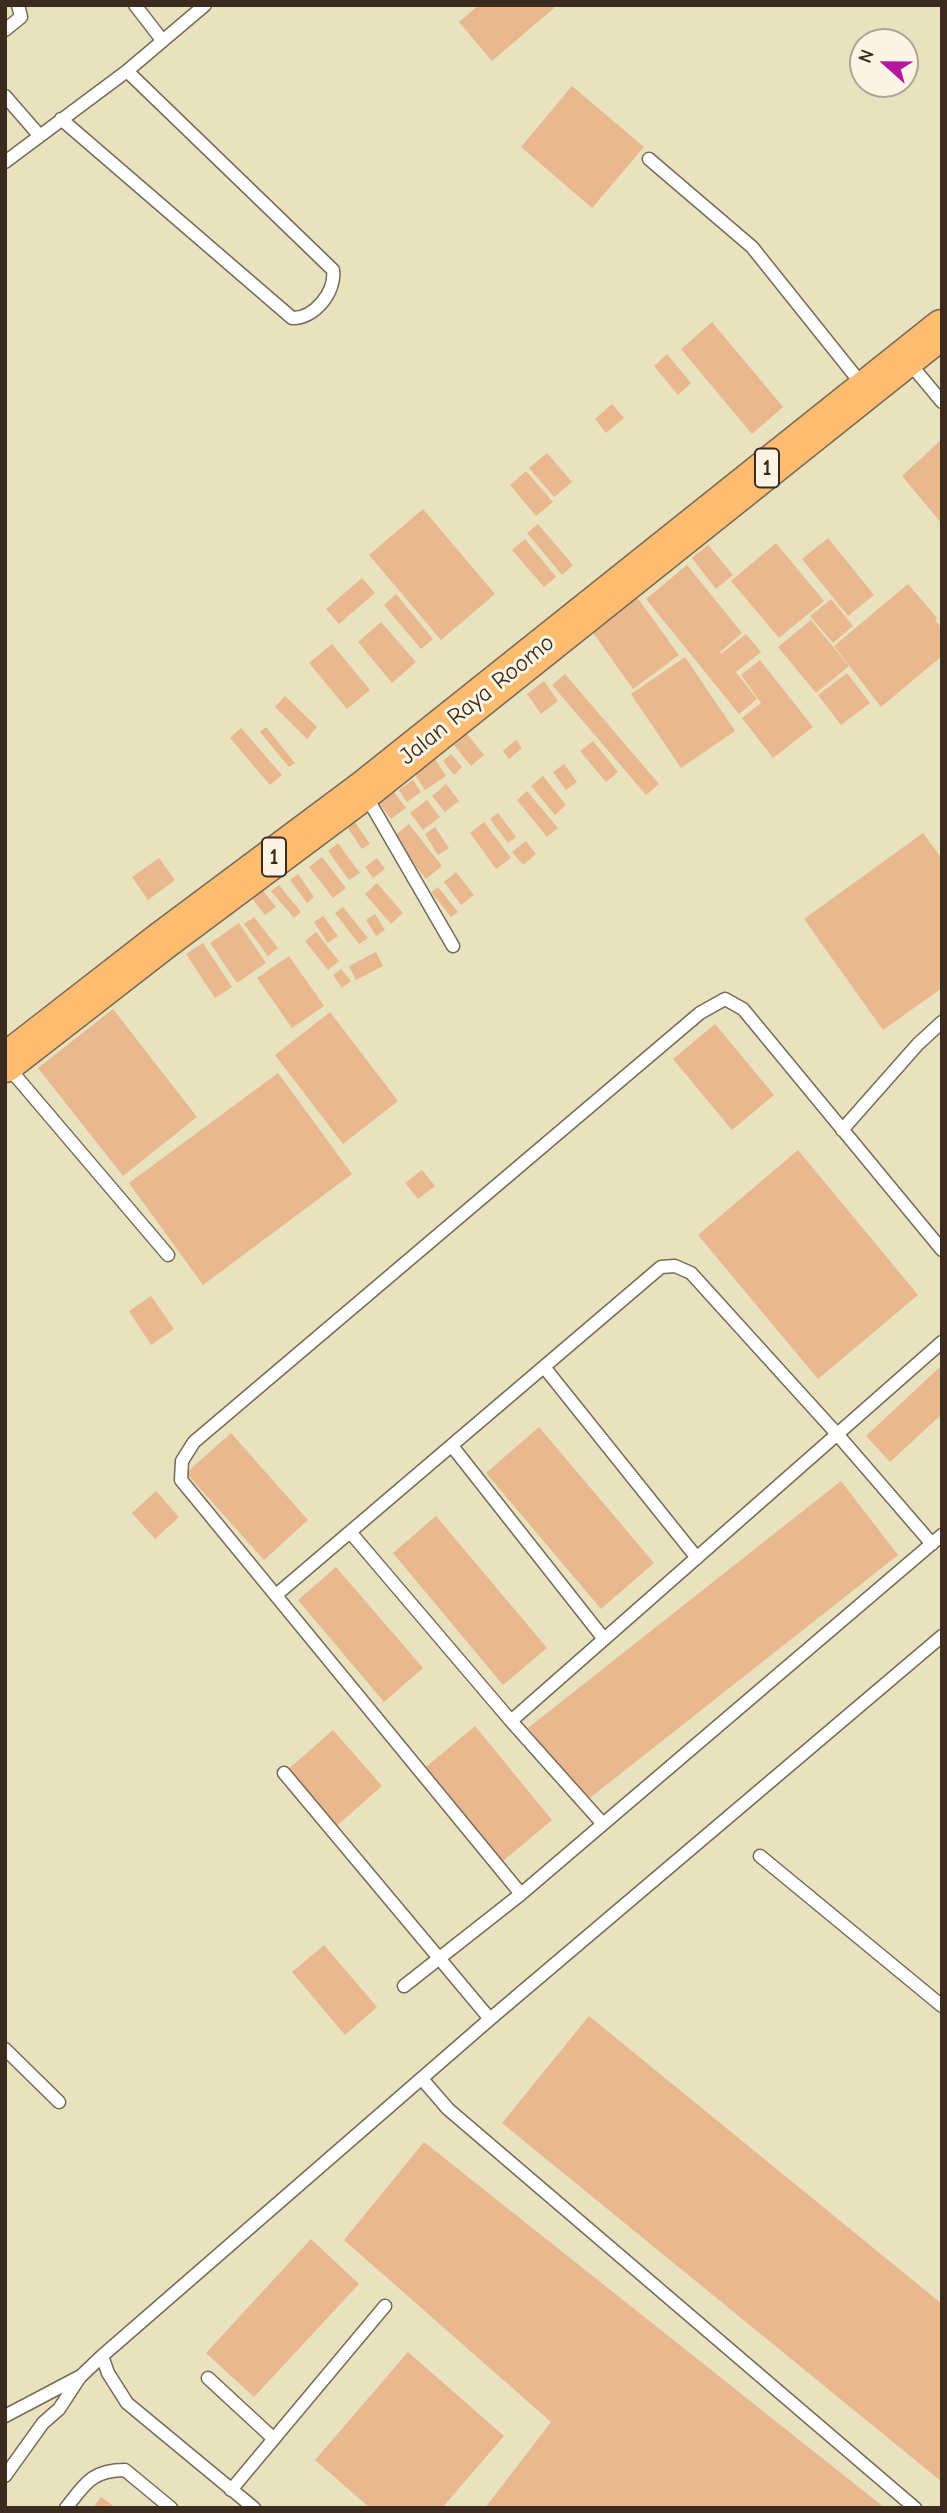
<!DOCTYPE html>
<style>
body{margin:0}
#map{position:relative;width:947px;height:2513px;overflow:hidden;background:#e9e2bf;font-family:"Comic Neue",sans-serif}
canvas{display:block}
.frame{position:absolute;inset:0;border:7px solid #3b2a1e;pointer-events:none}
.north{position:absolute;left:849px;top:28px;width:70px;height:70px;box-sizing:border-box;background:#fcf5e5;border:2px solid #afa495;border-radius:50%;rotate:291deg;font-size:19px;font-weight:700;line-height:28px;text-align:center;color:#3b2a1e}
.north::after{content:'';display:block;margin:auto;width:24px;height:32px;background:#b5179e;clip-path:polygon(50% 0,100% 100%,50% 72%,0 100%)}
</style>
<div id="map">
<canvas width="947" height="2513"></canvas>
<div class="frame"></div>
<div class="north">N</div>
</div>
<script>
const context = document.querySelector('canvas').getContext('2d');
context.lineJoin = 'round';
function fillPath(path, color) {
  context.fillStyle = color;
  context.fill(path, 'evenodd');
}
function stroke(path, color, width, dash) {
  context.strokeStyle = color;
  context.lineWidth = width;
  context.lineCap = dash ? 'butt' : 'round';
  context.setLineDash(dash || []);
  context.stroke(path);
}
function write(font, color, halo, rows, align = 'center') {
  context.font = font + ' "Comic Neue",sans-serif';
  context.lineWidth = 6;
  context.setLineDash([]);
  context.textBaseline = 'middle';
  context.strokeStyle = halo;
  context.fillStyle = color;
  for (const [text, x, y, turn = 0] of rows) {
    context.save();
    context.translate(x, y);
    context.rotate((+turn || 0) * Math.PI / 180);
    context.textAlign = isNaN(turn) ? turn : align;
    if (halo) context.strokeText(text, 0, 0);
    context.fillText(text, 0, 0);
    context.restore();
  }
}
fillPath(new Path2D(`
 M479,5H551L554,8L492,61L459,22Z
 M572,86L644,147L592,208L521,147Z
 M712,322L783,407L752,434L681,349Z
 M667,354L691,383L678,395L654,366Z
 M612,404L624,418L606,433L595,419Z
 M942,439V524L902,476Z
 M547,453L572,482L554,497L529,468Z
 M526,471L553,502L536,516L510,485Z
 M423,509L495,594L441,640L369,555Z
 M538,524L573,565L562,575L527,533Z
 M828,538L874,595L848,616L802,559Z
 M525,539L556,577L544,587L512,550Z
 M776,543L824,601L779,638L731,581Z
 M708,545L733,575L716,589L692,558Z
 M687,565L742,633L720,652L721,654L746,634L761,652L736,672L757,699L739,714L646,599Z
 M362,578L375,593L339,624L326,609Z
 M908,584L937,618L935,620L942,628V656L881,707L834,646Z
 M396,594L433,639L421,649L384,605Z
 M636,596L679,655L633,689L591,630Z
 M831,599L853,626L833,643L810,616Z
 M811,620L849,666L816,693L778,647Z
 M381,622L416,662L392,683L358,642Z
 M332,644L370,690L347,709L309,663Z
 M685,657L735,731L681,768L631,694Z
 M760,660L813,727L773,758L742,718L761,703L741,675Z
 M847,673L870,703L841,725L818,695Z
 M565,674L659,784L646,795L552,685Z
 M544,681L558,701L541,714L527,694Z
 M285,696L317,727L307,739L275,707Z
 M266,727L295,763L289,767L260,732Z
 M241,728L282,775L270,785L230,738Z
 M467,734L484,755L471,766L454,745Z
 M516,740L522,748L509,759L503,751Z
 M593,741L618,772L606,782L580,751Z
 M451,754L462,767L454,775L443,761Z
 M435,759L446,776L425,790L414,773Z
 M564,764L577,782L566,790L553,772Z
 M543,776L566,805L555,815L531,786Z
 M413,780L421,792L407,802L399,790Z
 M446,784L459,801L445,812L432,796Z
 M391,788L406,808L391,819L376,799Z
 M527,791L558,828L547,837L517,800Z
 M427,800L440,817L423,830L410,813Z
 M498,813L516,837L508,843L490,819Z
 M355,822L370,844L362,849L347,827Z
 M484,822L511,858L496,869L470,833Z
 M409,824L442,866L426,879L393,837Z
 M435,827L449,848L438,855L425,834Z
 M923,833L942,859V988L883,1030L804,919Z
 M526,841L536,854L523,865L512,852Z
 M338,843L360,873L349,880L328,851Z
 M322,857L346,888L333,898L309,867Z
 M159,858L175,880L148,900L132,877Z
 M377,858L385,869L373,878L365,867Z
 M456,872L474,895L461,905L444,882Z
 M298,874L314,897L307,903L290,880Z
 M377,883L403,913L391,924L365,894Z
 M279,885L301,912L294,918L271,891Z
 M438,887L458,912L451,917L431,892Z
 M261,888L276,907L265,915L250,896Z
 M343,907L368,938L359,944L335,913Z
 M375,914L385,930L376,936L366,920Z
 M323,916L338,936L328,943L314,922Z
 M254,917L278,948L268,956L244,924Z
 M239,923L266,963L237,983L210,943Z
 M316,932L339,961L328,970L305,941Z
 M203,943L232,987L215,998L186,954Z
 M376,952L383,966L356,980L349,966Z
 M289,956L324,1006L292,1028L257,978Z
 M341,969L351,981L342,988L333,975Z
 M113,1009L197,1117L123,1176L38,1068Z
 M330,1012L398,1101L343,1144L275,1055Z
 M715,1024L774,1095L732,1130L673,1059Z
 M278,1073L352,1174L203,1285L129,1183Z
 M798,1150L918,1295L818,1379L698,1235Z
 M422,1170L435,1186L418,1199L405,1183Z
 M151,1296L174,1329L151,1345L129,1311Z
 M942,1365V1414L890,1462L866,1436Z
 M539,1427L654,1563L601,1609L486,1473Z
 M231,1433L308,1520L264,1560L186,1473Z
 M841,1481L898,1555L586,1801L528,1728Z
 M156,1491L179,1517L155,1539L132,1513Z
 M436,1516L547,1648L503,1685L393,1553Z
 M336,1567L423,1668L384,1702L298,1600Z
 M475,1726L552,1820L503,1861L426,1767Z
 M333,1730L382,1786L333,1829L285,1772Z
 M324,1945L377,2007L345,2035L292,1972Z
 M589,2016L942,2304V2482L502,2123Z
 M424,2142L885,2508H485L551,2422L344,2240Z
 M311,2239L359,2284L254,2397L206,2353Z
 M408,2352L504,2436L442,2508H370L315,2460Z
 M101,2497L116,2508H93Z`), '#e9b88f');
const service = new Path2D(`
 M135,5L162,40
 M5,30L21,17L18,5
 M5,96L39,135
 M61,119L292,318C314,319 336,292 333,270L127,71
 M649,159L752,247L864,387
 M5,162L127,71L205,5
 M907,360L942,402
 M365,794L453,946
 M8,1067L168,1255
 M842,1130L918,1044L942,1022
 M544,1367L697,1558
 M452,1446L604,1639
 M350,1532L511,1721L603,1824
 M276,1595L661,1267L675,1266L691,1273L837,1434L932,1544
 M511,1721L942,1342
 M284,1773L490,2019
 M760,1856L942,2006
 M521,1894L181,1480L182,1461L194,1442L700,1013L725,999L743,1009L942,1250
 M404,1986L521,1894L942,1535
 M5,2049L59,2102
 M422,2079L448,2109L915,2508
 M102,2356L108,2373L127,2403L254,2508
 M208,2378L274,2439
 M5,2416L79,2377
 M5,2476L43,2423L59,2409L80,2377L102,2356L490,2019L942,1636
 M231,2490L385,2306
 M66,2508C85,2484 92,2470 125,2470L171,2508`);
const trunk = new Path2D(`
 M5,1063L162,941L363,791L942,329`);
stroke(service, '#786a56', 15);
stroke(trunk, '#786a56', 41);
stroke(service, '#fff', 12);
stroke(trunk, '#fdbc70', 38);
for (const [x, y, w] of [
 [767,468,24],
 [274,857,24]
]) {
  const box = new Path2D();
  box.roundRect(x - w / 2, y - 19.5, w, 39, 5);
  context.fillStyle = '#fcf5e5';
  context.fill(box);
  stroke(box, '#3b2a1e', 2);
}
write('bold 23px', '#3b2a1e', null, [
 ["1",767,468],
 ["1",274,857]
]);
write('24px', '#3b2a1e', '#fcf5e5', [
 ["Jalan Raya Roomo",477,700,-39]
]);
</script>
